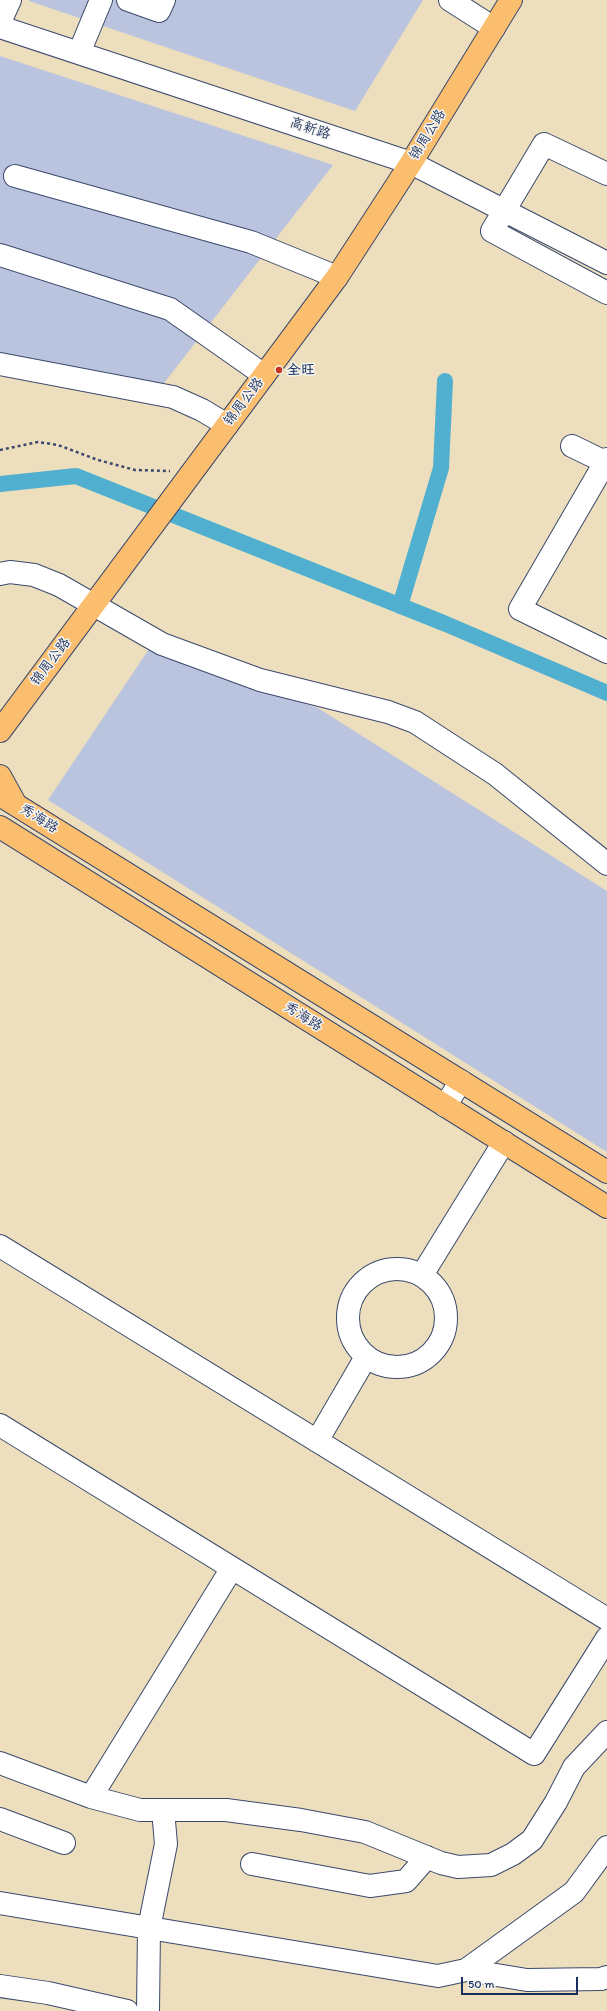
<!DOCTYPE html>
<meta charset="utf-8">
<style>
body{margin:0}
#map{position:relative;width:607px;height:2011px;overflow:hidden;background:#eddfbd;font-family:Itim,sans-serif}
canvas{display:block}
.scale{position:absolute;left:461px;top:1977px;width:117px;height:18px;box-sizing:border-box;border:2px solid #1b2f5e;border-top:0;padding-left:5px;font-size:12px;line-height:14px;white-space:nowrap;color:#1b2f5e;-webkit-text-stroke:3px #f6f6f2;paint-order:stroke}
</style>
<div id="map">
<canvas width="607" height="2011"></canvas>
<div class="scale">50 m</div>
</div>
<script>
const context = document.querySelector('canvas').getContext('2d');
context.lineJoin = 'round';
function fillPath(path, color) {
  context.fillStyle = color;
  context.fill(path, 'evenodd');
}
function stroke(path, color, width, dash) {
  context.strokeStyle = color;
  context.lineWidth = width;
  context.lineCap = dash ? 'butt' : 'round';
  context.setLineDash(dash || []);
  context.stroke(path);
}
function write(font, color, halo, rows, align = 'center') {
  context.font = font + ' Itim,"LXGW WenKai TC",sans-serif';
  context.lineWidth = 3;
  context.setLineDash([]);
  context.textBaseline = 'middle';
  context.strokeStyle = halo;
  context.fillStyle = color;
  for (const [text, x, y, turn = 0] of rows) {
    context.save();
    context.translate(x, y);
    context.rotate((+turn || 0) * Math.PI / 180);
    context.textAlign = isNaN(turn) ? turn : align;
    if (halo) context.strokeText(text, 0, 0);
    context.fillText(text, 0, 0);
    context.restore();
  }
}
fillPath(new Path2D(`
 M29,0H423L355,111L29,1Z
 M0,56L333,165L161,387L0,356Z
 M149,649L318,708L607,891V1152L48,800Z`), '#bac4de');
stroke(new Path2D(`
 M0,484L76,476L446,624L607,693
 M400,606L441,468L445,381`), '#51afcf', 16);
const minor = new Path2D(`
 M128,0L159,11L164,0
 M450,0L494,28
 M0,22L10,0
 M0,27L411,163L607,263
 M79,53L101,0
 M607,174L544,144L492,231L607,293
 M15,176L251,242L337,277
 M0,255L170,309L264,375
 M0,364L173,397L202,410L227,425
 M572,446L607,463
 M607,459L520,609L607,652
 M0,574L10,572L34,575L59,585L162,644L260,680L388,712L415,722L495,774L607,864
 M445,1106L461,1081
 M0,1246L607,1619
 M348 1318a49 49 0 1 1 98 0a49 49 0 1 1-98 0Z
 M422,1275L504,1142
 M0,1425L534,1754L607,1638
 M317,1441L366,1357
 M0,1763L91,1797L140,1810H226L301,1820L365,1832L441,1863L458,1867L491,1865L513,1854L532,1840L556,1802L574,1767L607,1732
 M91,1797L232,1568
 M0,1819L64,1843
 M252,1864L370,1886L406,1881L427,1857
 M0,1903L438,1976L466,1970L574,1892L607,1847
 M466,1970L527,1980L601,1979L607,1977
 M0,1986L48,1993L127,2011
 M148,2011L149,1928L166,1844L163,1810`);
const major = new Path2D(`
 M0,731L337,277L411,163L511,0
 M0,776L16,805
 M0,795L607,1172
 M0,827L607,1207`);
stroke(minor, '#3a496c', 24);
stroke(major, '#3a496c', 24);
stroke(new Path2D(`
 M0,450L38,442L58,445L98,460L135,470L170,471`), '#3a496c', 2.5, [3, 3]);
stroke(minor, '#fff', 22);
stroke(major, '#fabe6e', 22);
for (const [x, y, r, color] of [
 [279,370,4,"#c8321e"]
]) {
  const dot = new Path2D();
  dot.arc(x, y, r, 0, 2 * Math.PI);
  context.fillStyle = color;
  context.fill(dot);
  stroke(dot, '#f6f6f2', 1.5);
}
write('14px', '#1b2f5e', '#f6f6f2', [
 ["高新路",310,129,18],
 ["锦周公路",428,135,-59],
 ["锦周公路",244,402,-53],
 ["锦周公路",51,662,-53],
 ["秀海路",39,819,32],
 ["秀海路",303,1017,32]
]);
write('bold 14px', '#1b2f5e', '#f6f6f2', [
 ["全旺",287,370]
], 'left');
</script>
